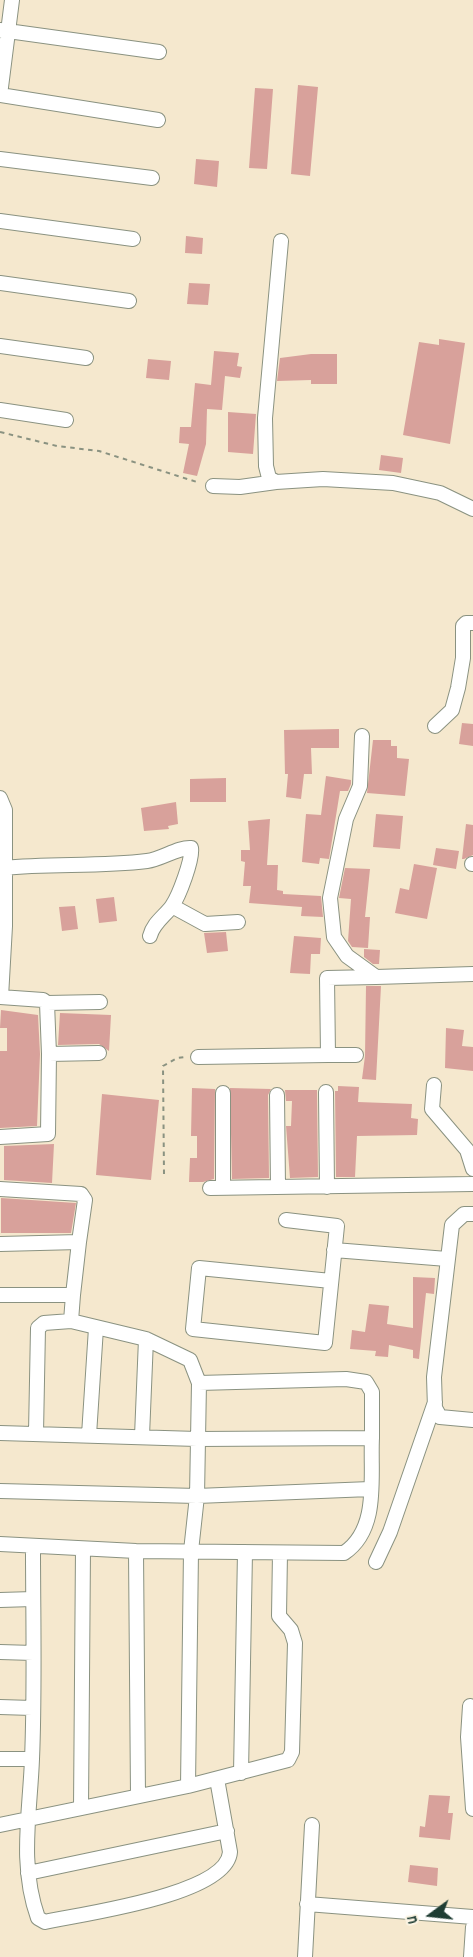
<!DOCTYPE html>
<style>
body{margin:0}
#map{position:relative;width:473px;height:1957px;overflow:hidden;background:#f5e8ce;font-family:Dekko,sans-serif}
canvas{display:block}
.north{position:absolute;left:401px;top:1885px;width:60px;height:60px;-webkit-text-stroke:4px #fcf5e5;paint-order:stroke;rotate:255deg;font-size:16px;font-weight:700;line-height:24px;text-align:center;color:#1f3d34}
.north::after{content:'';display:block;margin:auto;width:21px;height:27px;background:#1f3d34;clip-path:polygon(50% 0,100% 100%,50% 72%,0 100%)}
</style>
<div id="map">
<canvas width="473" height="1957"></canvas>
<div class="north">U</div>
</div>
<script>
const context = document.querySelector('canvas').getContext('2d');
context.lineJoin = 'round';
function fillPath(path, color) {
  context.fillStyle = color;
  context.fill(path, 'evenodd');
}
function stroke(path, color, width, dash) {
  context.strokeStyle = color;
  context.lineWidth = width;
  context.lineCap = dash ? 'butt' : 'round';
  context.setLineDash(dash || []);
  context.stroke(path);
}
fillPath(new Path2D(`
 M298,85L318,87L310,176L291,174Z
 M255,88L273,89L267,169L249,168Z
 M196,159L219,161L217,187L194,184Z
 M186,236L203,238L202,254L185,253Z
 M189,283L210,284L208,305L187,304Z
 M439,339L465,343L450,444L403,435L419,342L439,345Z
 M214,351L239,353L237,366L242,367L240,378L225,376L222,410L207,409L206,444L197,476L183,473L189,444L179,443L180,427H191L195,383L211,385Z
 M311,354H337V384H311V380L277,381L280,358Z
 M148,359L171,361L169,380L146,378Z
 M228,412L256,414L253,454L228,452Z
 M381,455L403,458L401,473L379,470Z
 M462,723L473,724V746L459,744Z
 M339,729V748H311L312,774H304L301,799L286,797L288,774H285L284,730Z
 M373,740H391V746H397V758L409,759L405,796L367,793Z
 M326,776L351,780V784L348,791H340L329,859L320,858L319,864L302,862L306,814L321,815Z
 M226,778V802H190V779Z
 M176,802L178,824L168,826L169,829L144,831L141,808Z
 M376,814L403,816L400,849L373,847Z
 M270,819L267,865H278L277,890L283,891V894L321,896L323,917L301,916L302,907L249,903L251,886H243L245,862L241,861V850H250L248,821Z
 M466,824L473,825V855L464,859H462Z
 M436,848L459,851L456,869L433,865Z
 M414,864L437,868L427,919L395,913L400,888L409,890Z
 M345,868L370,869L365,917H370L368,948L352,947L348,941L351,899L339,898Z
 M114,897L117,921L99,923L96,899Z
 M75,906L78,929L62,931L59,907Z
 M226,932L228,951L207,953L204,933Z
 M294,936L321,938L320,954H311L310,974L290,973Z
 M364,949L380,950L379,964H373L364,957Z
 M366,986H381L376,1080L362,1079L365,1056Z
 M1,1010L38,1015L40,1054L37,1126L0,1128V1051H7V1028H0Z
 M60,1013L111,1015L109,1051L99,1044L58,1045Z
 M446,1028L464,1030L462,1046L473,1047V1071L445,1068Z
 M338,1086L359,1087L358,1102L412,1104L411,1118L418,1119L417,1135L357,1136L355,1177H336L335,1091H338Z
 M192,1088L215,1089L214,1179L203,1182H189L190,1158H197V1136H191Z
 M230,1088L271,1089L268,1095L269,1178L232,1179Z
 M285,1090H317L318,1177L290,1178L286,1126H291L292,1101H286Z
 M102,1094L159,1100L151,1180L96,1175Z
 M54,1144L52,1183L4,1180V1146Z
 M1,1198L76,1203L71,1233H1Z
 M413,1277L435,1278L434,1294L426,1293L419,1359L413,1358V1350L389,1345L388,1357L375,1356L376,1351L350,1349L352,1330L365,1332L369,1304L389,1306L387,1324L413,1328Z
 M429,1795L450,1796L448,1813H453L450,1840L419,1837L420,1826L425,1827Z
 M410,1865L438,1868L437,1886L408,1882Z`), '#d8a19b');
const minor = new Path2D(`
 M0,30L159,52
 M0,95L158,120
 M0,95L12,0
 M0,159L152,178
 M0,221L133,239
 M281,241L265,418L266,466L269,478L276,482L323,479L393,483L440,493L473,509
 M0,283L129,301
 M0,346L86,358
 M0,410L66,420
 M213,486L240,487L276,482
 M435,726L452,710L458,688L463,658V626L466,623H473
 M362,736L360,786L346,819L330,898L334,937L347,956L376,977L473,974
 M0,798L5,810V926L1,997
 M472,864H473
 M3,868C51,863 99,867 147,861C162,859 178,847 191,848C193,859 179,896 172,906C165,916 153,923 150,936
 M172,906L205,924L238,922
 M0,997L43,1000L47,1003L49,1054L48,1134L0,1137
 M47,1003L100,1002
 M49,1054L99,1053
 M328,1055H356
 M198,1057L328,1055L327,978L376,977
 M434,1085L432,1109L467,1150L473,1169
 M326,1092L327,1187
 M223,1093V1188
 M277,1095L278,1187
 M210,1188L473,1184
 M0,1189L81,1194L85,1200L79,1242
 M473,1214H464L452,1225L434,1377L435,1408L440,1417L473,1420
 M286,1220L337,1226L325,1343L193,1329L199,1268L331,1281
 M0,1244L79,1242L73,1295
 M334,1250L447,1259
 M0,1295H73L71,1321
 M199,1383L346,1379L366,1382L372,1392V1438
 M0,1433L197,1439L372,1438C370,1476 380,1529 344,1553L136,1551L0,1544
 M36,1433L38,1328L44,1323L71,1321L146,1339L190,1360L199,1383L197,1496L191,1551L188,1786
 M89,1435L96,1328
 M142,1436L146,1339
 M0,1491L197,1496L370,1489
 M33,1547C33,1617 35,1688 32,1759C30,1813 19,1865 38,1918L45,1922C81,1914 227,1895 230,1852L217,1779
 M136,1551L138,1796
 M376,1562L390,1532L435,1402
 M0,1600L33,1599
 M0,1652L33,1653
 M470,1706L468,1737L473,1809
 M0,1707L32,1708
 M0,1759H32
 M241,1773L245,1552
 M81,1808L83,1549
 M0,1825L188,1786L288,1760L292,1752L295,1643L291,1630L279,1616L280,1553
 M28,1873L227,1831
 M307,1904L473,1917
 M305,1957L312,1825
 M471,1957L473,1927`);
stroke(minor, '#8a9281', 16);
stroke(new Path2D(`
 M0,432L57,446L99,451L200,483
 M164,1174L163,1066L177,1058L185,1057`), '#8a9281', 2, [4.5, 4.5]);
stroke(minor, '#fff', 14);
</script>
